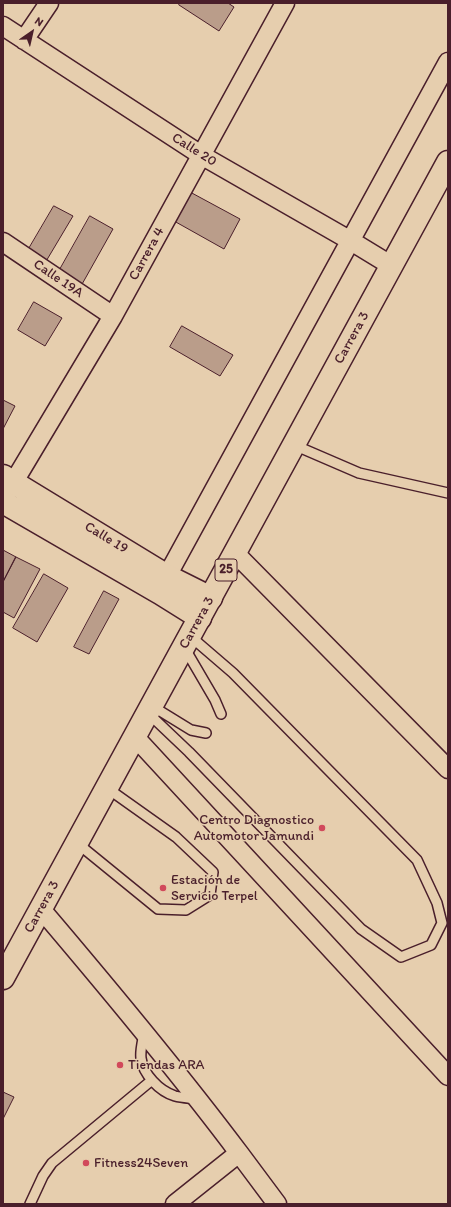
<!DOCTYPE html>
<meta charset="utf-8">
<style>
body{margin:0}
#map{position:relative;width:451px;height:1207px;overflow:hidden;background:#e6ceae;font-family:Itim,sans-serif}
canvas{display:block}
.frame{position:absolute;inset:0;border:4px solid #4a1f2b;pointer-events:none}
.north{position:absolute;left:12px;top:12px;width:40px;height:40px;-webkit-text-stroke:3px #e6ceae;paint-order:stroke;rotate:34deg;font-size:11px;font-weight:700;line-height:16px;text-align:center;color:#4a1f2b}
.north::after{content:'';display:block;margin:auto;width:14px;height:18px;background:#4a1f2b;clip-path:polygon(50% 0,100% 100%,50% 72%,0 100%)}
</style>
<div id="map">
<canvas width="451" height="1207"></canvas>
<div class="frame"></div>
<div class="north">N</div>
</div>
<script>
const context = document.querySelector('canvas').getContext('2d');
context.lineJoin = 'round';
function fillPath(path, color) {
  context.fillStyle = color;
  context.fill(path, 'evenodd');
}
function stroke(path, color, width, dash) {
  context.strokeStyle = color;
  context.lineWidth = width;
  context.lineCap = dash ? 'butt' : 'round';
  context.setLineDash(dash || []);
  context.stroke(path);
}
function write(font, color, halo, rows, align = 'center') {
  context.font = font + ' Itim,sans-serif';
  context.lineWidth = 3;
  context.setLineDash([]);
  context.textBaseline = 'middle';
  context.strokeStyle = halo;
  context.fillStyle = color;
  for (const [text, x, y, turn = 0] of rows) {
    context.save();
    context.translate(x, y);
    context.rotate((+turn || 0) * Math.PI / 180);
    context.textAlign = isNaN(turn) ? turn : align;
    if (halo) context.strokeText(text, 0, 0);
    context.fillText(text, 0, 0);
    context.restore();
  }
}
const building = new Path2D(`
 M180,3H228L234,7L219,31L179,5Z
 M190,192L240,219L224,249L174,221Z
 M54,206L73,216L45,263L27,252Z
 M90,216L113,229L81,286L58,273Z
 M34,302L62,318L45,346L18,330Z
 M182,326L233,355L220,376L170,347Z
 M3,400L15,406L3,429Z
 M3,550L16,557L3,582Z
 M16,557L40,569L14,618L3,612V582Z
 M44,574L68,588L37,642L13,628Z
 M104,591L119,599L89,654L74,647Z
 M3,1092L14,1097L3,1119Z`);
fillPath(building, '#ba9d8a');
stroke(building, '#4a1f2b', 1);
const service = new Path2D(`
 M294,445L359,473L448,493
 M184,647L215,700L221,714
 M152,706L191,730L206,733
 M148,713L189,752L361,929L401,957L431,945L442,923L437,903L417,860L233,673L190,636
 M77,843L158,909L186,910L210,895L213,872L176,837L107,788
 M144,1033C143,1040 140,1050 141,1058C143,1074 159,1091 175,1096C182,1098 190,1098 197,1099
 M30,1204L43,1176L52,1163L152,1080`);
const minor = new Path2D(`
 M3,26L201,155L351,241L392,266
 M24,40L49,3
 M3,242L113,316
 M6,495L113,316L285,3
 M235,553L448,769
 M162,588L167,576L448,62
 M135,737L448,1076
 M41,909C109,989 176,1069 239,1153L175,1204
 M239,1153L277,1204`);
const tertiary = new Path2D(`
 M3,476L167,576L211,598
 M3,502L160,593L200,618`);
const trunk = new Path2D(`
 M3,978L448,162`);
stroke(service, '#4a1f2b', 12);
stroke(minor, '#4a1f2b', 21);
stroke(tertiary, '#4a1f2b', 25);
stroke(trunk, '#4a1f2b', 25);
stroke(service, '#e6ceae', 9);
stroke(minor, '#e6ceae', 18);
stroke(tertiary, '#e6ceae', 22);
stroke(trunk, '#e6ceae', 22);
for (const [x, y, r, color] of [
 [322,828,4,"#d1495b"],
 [163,888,4,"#d1495b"],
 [120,1065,4,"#d1495b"],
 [86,1163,4,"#d1495b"]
]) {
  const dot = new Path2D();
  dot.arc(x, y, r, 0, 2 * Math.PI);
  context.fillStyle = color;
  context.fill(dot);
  stroke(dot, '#e6ceae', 1.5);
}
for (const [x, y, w] of [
 [226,570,22]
]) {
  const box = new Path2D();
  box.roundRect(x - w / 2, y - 11, w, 22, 3);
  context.fillStyle = '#e6ceae';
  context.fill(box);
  stroke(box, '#4a1f2b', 1);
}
write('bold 13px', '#4a1f2b', null, [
 ["25",226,570]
]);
write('14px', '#4a1f2b', '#e6ceae', [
 ["Calle 20",194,150,32],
 ["Carrera 4",147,254,-61],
 ["Calle 19A",58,279,34],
 ["Carrera 3",352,338,-61],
 ["Calle 19",106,538,31],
 ["Carrera 3",197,623,-61],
 ["Carrera 3",42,907,-61]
]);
write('14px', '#4a1f2b', '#e6ceae', [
 ["Centro Diagnostico",314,820,"right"],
 ["Automotor Jamundi",314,836,"right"],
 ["Estación de",171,880],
 ["Servicio Terpel",171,896],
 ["Tiendas ARA",128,1065],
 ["Fitness24Seven",94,1163]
], 'left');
</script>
